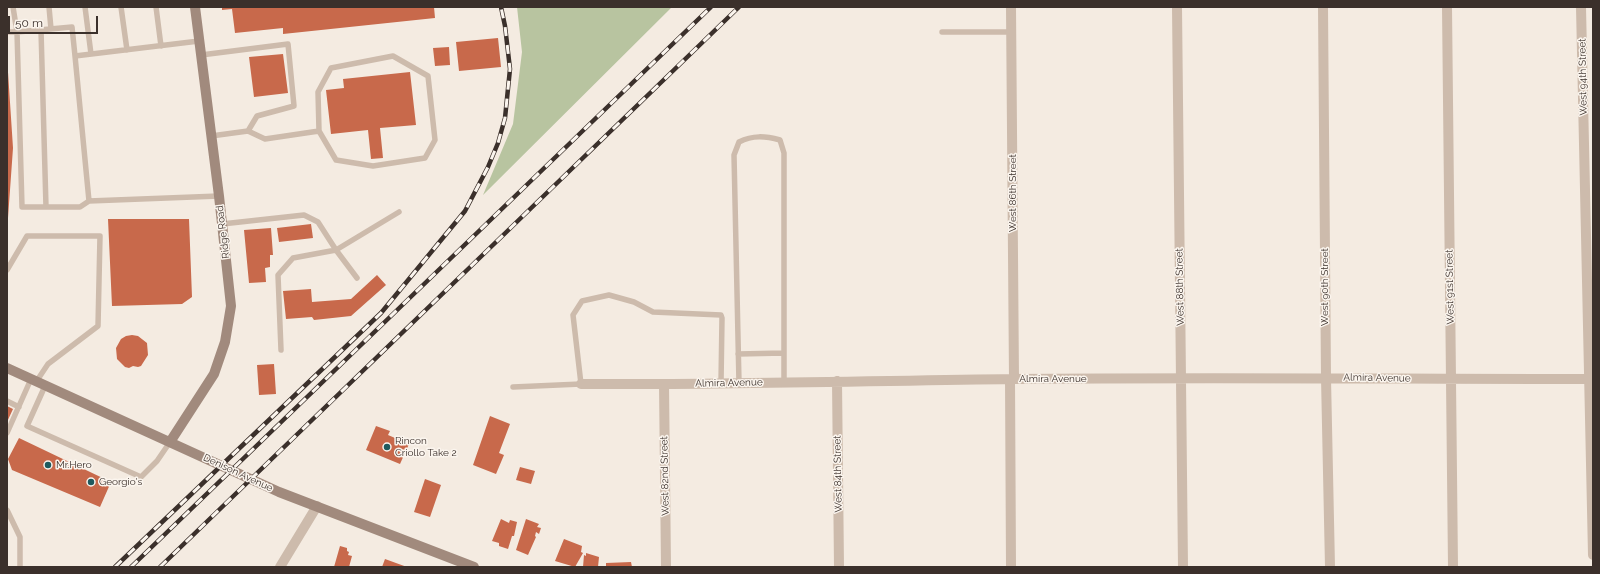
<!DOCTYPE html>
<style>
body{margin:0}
#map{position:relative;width:1600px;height:574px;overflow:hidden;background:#f4ebe1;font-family:Raleway,sans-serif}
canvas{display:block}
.frame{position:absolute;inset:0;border:8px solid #3b302b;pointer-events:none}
.scale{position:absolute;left:8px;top:16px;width:90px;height:18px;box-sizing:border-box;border:2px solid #3b302b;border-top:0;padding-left:5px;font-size:12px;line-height:14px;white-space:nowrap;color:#3b302b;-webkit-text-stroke:3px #fbf5ee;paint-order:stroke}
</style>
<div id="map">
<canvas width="1600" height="574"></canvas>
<div class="frame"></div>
<div class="scale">50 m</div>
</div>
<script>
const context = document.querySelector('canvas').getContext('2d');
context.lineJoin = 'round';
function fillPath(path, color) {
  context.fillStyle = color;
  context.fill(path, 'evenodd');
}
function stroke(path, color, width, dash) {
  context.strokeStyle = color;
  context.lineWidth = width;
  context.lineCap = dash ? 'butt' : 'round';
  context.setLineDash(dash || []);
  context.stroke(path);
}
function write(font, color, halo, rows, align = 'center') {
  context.font = font + ' Raleway,sans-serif';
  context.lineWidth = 3;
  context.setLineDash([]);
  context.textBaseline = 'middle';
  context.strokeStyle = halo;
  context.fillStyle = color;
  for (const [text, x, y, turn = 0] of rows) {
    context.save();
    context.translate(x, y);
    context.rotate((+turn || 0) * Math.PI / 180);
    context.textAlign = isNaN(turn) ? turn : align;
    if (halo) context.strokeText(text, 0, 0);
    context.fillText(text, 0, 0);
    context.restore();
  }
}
fillPath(new Path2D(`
 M517,7H672L483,195L513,124L522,52Z`), '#b8c4a0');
fillPath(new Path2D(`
 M222,7H434L435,18L283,34V28L235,33L232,9L222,10Z
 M498,38L501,67L459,71L456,42Z
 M449,47L450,65L435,66L433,48Z
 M283,54L288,93L254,97L249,57Z
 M7,72H8L13,148L8,218H7Z
 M410,72L416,125L380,128L383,158L371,159L368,130L331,134L326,90L344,88L343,79Z
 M108,219H189L192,297L182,304L112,306Z
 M311,224L313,238L279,242L277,228Z
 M271,228L273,255H270V267L265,268L266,282L249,283L244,230Z
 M377,275L386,285L351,316L314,320L312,317L286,319L283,291L311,289L312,302L351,299Z
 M132,335L138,336L147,343L148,355L141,366L138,367L133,366L129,368L125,367L117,359L116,348L121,339L126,336Z
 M274,364L276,394L259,395L257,365Z
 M7,406L13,409L7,422Z
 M490,416L510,424L499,453L504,455L496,474L473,465Z
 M376,426L390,431L388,435L409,444L400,464L366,450Z
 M19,438L111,482L100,507L12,470L8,459Z
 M520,467L535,471L531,484L516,480Z
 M425,479L441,485L430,517L414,512Z
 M501,519L509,523L510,520L517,522L514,536H512L508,549L499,546V543L492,541Z
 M526,519L539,524L537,527L541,528L539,534L536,532L535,536L536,537L528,555L516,550Z
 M564,539L582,546L581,552L583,553L575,567L555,561Z
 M340,546L347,548V551L349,552L348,555L352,556L349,567H334Z
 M586,553L599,557L598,567H583L584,555L586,556Z
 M385,559L407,567H382Z
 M631,562L632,567H606V563Z`), '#c8694b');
stroke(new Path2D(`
 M49,7L51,29
 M85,7L91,54
 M121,7L127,50
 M156,7L161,46
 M41,30L46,207
 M7,32H17L13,7
 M942,32H1011
 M199,41L75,56L89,201L219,196
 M201,55L288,44L294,106L257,116L248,131
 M75,56L72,27L17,32L22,207H80L89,201
 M211,136L248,131L265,139L319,131L318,92L331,68L393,56L428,76L435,140L425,158L373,166L336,160L319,131
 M222,224L304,215L318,222L336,250L399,212
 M7,270L27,236H100L98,326L48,364L36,382
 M281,350L278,275L293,258L336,250L357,278
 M738,354L784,353
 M739,383L734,155L739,142C753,135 765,136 780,140L784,153V382
 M45,386L27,426L141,477L157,461L170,442
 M513,387L581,384L573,315L582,301L609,295L634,302L653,312L721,315L722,318L721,383
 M7,401L19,407
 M7,433L31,379
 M7,510L20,537V567`), '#cdbbac', 5.5);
stroke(new Path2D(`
 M1011,7L1014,379
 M1177,7L1183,567
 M1323,7L1326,378L1330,567
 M1447,7L1453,567
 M1581,7L1593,555
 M1010,379L1011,567
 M837,381L839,567
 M581,384C725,385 869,381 1013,379C1206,377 1400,379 1593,379
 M664,384L666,567`), '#cdbbac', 10);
stroke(new Path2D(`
 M280,567L317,506`), '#cdbbac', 10);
stroke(new Path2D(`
 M7,368L279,492L474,567
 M170,442L214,374L225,342L231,306L219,196L195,7`), '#a18a7d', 10);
const rail = new Path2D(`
 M115,567L381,313L465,211L488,167L498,143L505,118L510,69L505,26L501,7
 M131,567L711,7
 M160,567L739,7`);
stroke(rail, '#3b302b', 4.5);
stroke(rail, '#fbf5ee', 3, [9]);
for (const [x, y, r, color] of [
 [387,447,4,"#1f5a5e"],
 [48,465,4,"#1f5a5e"],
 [91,482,4,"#1f5a5e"]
]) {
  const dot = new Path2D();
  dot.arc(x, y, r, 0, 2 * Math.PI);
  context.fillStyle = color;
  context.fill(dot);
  stroke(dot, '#fbf5ee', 1.5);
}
write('10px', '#3b302b', '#fbf5ee', [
 ["West 94th Street",1583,77,-91],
 ["West 86th Street",1013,193,-90],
 ["Ridge Road",223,232,-97],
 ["West 88th Street",1180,287,-91],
 ["West 90th Street",1325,287,-90],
 ["West 91st Street",1450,287,-91],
 ["Almira Avenue",1377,378,1],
 ["Almira Avenue",1053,379],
 ["Almira Avenue",729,383,-1],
 ["Denison Avenue",238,473,25],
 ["West 84th Street",838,474,-91],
 ["West 82nd Street",665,476,-91]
]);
write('10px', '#3b302b', '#fbf5ee', [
 ["Rincon",395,441],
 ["Criollo Take 2",395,453],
 ["Mr.Hero",56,465],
 ["Georgio's",99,482]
], 'left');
</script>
